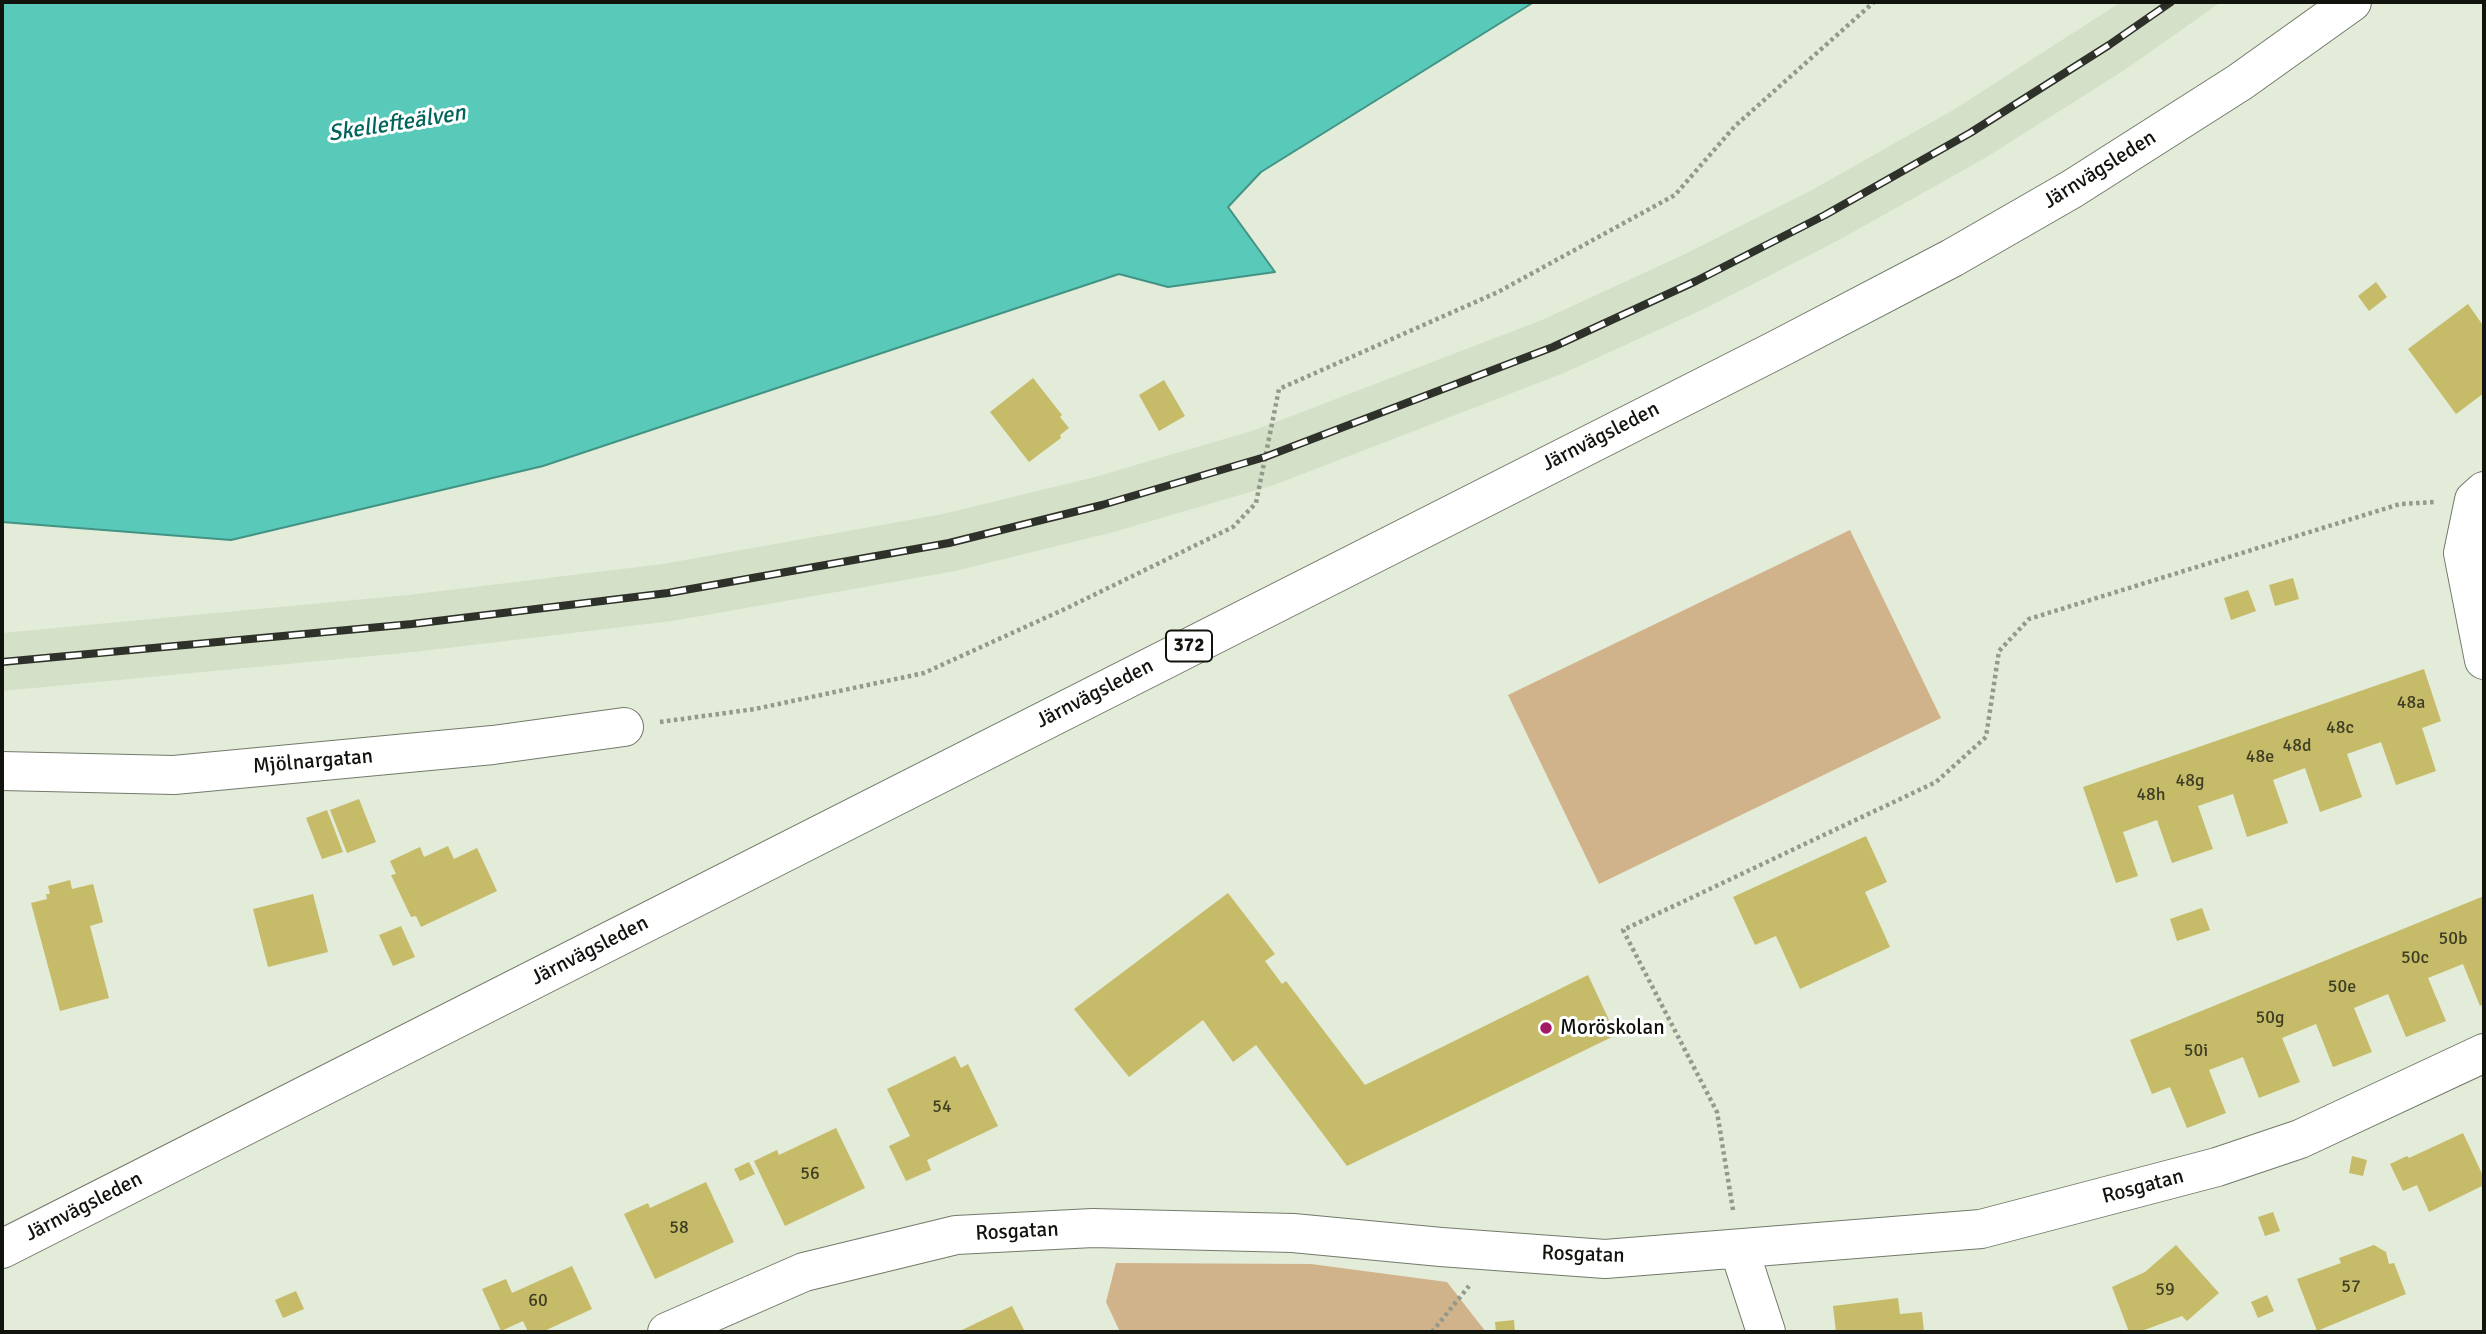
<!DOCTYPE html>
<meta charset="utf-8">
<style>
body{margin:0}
#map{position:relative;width:2486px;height:1334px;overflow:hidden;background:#e3ebd9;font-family:Signika,sans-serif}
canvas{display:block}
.frame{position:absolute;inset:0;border:4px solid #11140d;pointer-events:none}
</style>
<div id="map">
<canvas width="2486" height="1334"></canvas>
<div class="frame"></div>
</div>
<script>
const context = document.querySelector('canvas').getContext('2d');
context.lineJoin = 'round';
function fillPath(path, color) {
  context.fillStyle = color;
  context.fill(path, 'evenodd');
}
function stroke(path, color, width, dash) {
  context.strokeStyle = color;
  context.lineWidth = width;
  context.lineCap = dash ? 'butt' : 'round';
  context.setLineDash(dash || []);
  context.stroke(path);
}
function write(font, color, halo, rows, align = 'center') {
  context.font = font + ' Signika,sans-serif';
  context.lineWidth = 6;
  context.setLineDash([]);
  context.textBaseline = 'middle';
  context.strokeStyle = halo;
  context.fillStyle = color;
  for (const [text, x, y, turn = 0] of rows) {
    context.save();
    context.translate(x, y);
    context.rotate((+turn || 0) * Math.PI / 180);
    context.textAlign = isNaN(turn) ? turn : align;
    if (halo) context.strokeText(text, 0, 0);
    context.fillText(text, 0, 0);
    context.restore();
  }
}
fillPath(new Path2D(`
 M2121,2H2221L2126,69L1985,158L1839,240L1708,307L1564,373L1274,485L1110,533L955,571L672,621L414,652L2,691V633L408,595L663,564L943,514L1095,477L1255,430L1542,320L1683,255L1812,190L1955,109Z`), '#d4e0c7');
fillPath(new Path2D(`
 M1850,530L1941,718L1599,884L1508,695Z
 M1116,1263L1311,1264L1447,1282L1486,1332H1120L1106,1302Z`), '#d1b38b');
const water = new Path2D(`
 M2,2H1534L1261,172L1228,207L1275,272L1168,287L1119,274L543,466L231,540L2,522Z`);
fillPath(water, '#59c9b9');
stroke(water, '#439385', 2);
fillPath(new Path2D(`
 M2376,282L2387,297L2369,311L2358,296Z
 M2468,304L2482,324L2484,323V393L2456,414L2408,349Z
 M1033,378L1062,415L1060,417L1069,428L1060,435L1061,438L1029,462L990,412Z
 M1164,380L1185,416L1159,431L1139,395Z
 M2293,578L2299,599L2275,606L2269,585Z
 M2248,590L2256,611L2231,620L2224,598Z
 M2424,669L2441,721L2422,728L2436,771L2396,785L2381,742L2347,754L2362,797L2320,812L2305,768L2273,780L2288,823L2247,837L2233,794L2198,806L2213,849L2172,863L2157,820L2123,832L2138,876L2116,883L2083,787Z
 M359,799L376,842L347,853L330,810Z
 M327,810L343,852L322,859L306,818Z
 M1866,836L1887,882L1865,892L1890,947L1800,989L1776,936L1755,945L1733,897Z
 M448,846L454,859L477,848L497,891L421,927L416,916L411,917L391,875L396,874L390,861L420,847L424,857Z
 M70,880L72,889L93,884L103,922L90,926L109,998L60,1011L31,903L47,899L46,894H50L48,886Z
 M1228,893L1275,954L1265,961L1282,984L1286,981L1365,1085L1588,975L1616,1035L1347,1166L1256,1045L1233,1062L1203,1020L1129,1077L1074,1009Z
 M313,894L328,952L268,967L253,909Z
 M2484,896V1004L2480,1006L2463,964L2428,978L2446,1021L2406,1037L2388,994L2354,1008L2372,1052L2333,1067L2316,1024L2282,1038L2300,1082L2259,1098L2243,1057L2209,1070L2226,1113L2187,1128L2170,1087L2152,1094L2130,1040Z
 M2202,908L2210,930L2177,941L2170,919Z
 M401,926L415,957L393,966L379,935Z
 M955,1056L961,1068L968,1064L998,1126L927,1160L931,1170L906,1181L889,1146L910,1136L887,1089Z
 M836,1128L865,1188L785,1226L754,1161L777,1150L779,1155Z
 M2463,1133L2484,1178V1185L2429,1212L2417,1185L2403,1191L2390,1164L2407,1156L2409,1158Z
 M2352,1156L2367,1160L2363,1176L2349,1173Z
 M749,1162L755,1174L740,1181L734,1169Z
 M706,1182L734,1242L655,1279L624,1214L648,1203L650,1208Z
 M2273,1212L2280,1231L2265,1236L2258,1217Z
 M2176,1245L2219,1293L2187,1321L2182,1316L2139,1332H2129L2112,1287L2145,1272Z
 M2374,1245L2386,1252L2389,1264L2394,1263L2406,1294L2317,1331L2297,1279L2341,1263L2339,1258Z
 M572,1266L592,1309L542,1332H528L523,1321L501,1331L482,1289L506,1279L512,1293Z
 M296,1291L304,1309L283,1318L275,1300Z
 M2267,1295L2274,1311L2258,1318L2251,1302Z
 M1898,1298L1900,1314L1922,1312L1924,1332H1836L1833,1306Z
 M1012,1306L1025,1332H963L962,1330Z
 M1514,1320L1515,1332H1496L1495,1322Z`), '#c6bb68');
const minor = new Path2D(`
 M2484,491L2474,500L2463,553L2484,660
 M2,771L174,775L493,745L624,727
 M1739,1249L1766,1332
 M667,1332L804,1272L956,1235L1093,1228L1293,1233L1441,1247L1605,1259L1981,1229L2217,1167L2300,1139L2484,1053`);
const primary = new Path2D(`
 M2,1249L1776,350L1952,258L2072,189L2240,82L2352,2`);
stroke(minor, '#727a6a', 40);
stroke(primary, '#727a6a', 40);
stroke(new Path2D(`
 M660,722L755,709L924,673L1067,608L1233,527L1256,503L1279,389L1498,292L1675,195L1735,126L1874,2
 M1733,1210L1717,1112L1623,930L1936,782L1986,737L1999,651L2029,619L2400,504L2435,502
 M1432,1332L1469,1286`), '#93998b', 4.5, [3.5, 3.5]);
stroke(minor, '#fff', 38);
stroke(primary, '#fff', 38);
const rail = new Path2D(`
 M2,662L412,624L668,593L949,543L1102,505L1265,457L1553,347L1696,281L1825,215L1970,133L2109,45L2171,2`);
stroke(rail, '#2d3129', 8);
stroke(rail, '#fff', 5, [16]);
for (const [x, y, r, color] of [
 [1546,1028,7,"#a21a66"]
]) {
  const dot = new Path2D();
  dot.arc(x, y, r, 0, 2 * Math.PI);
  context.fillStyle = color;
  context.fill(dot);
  stroke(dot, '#fff', 2.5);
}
write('18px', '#3e3e24', null, [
 ["48a",2411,703],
 ["48c",2340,728],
 ["48d",2297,746],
 ["48e",2260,757],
 ["48g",2190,781],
 ["48h",2151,795],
 ["50b",2453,939],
 ["50c",2415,958],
 ["50e",2342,987],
 ["50g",2270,1018],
 ["50i",2196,1051],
 ["54",942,1107],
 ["56",810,1174],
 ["58",679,1228],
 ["57",2351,1287],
 ["59",2165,1290],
 ["60",538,1301]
]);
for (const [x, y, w] of [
 [1189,646,46]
]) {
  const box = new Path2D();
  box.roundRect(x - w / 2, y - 15.5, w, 31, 5);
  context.fillStyle = '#fff';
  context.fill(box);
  stroke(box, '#11140d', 2);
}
write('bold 19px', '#11140d', null, [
 ["372",1189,646]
]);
write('21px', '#11140d', '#fff', [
 ["Järnvägsleden",2100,170,-32],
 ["Järnvägsleden",1601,437,-27],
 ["Järnvägsleden",1095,694,-27],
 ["Mjölnargatan",313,762,-5],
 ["Järnvägsleden",590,951,-27],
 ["Rosgatan",2143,1187,-15],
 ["Järnvägsleden",84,1207,-27],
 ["Rosgatan",1017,1232,-3],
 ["Rosgatan",1583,1255,2]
]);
write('21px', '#11140d', '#fff', [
 ["Moröskolan",1560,1028]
], 'left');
write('italic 23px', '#00645a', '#fff', [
 ["Skellefteälven",397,124,-9]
]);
</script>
